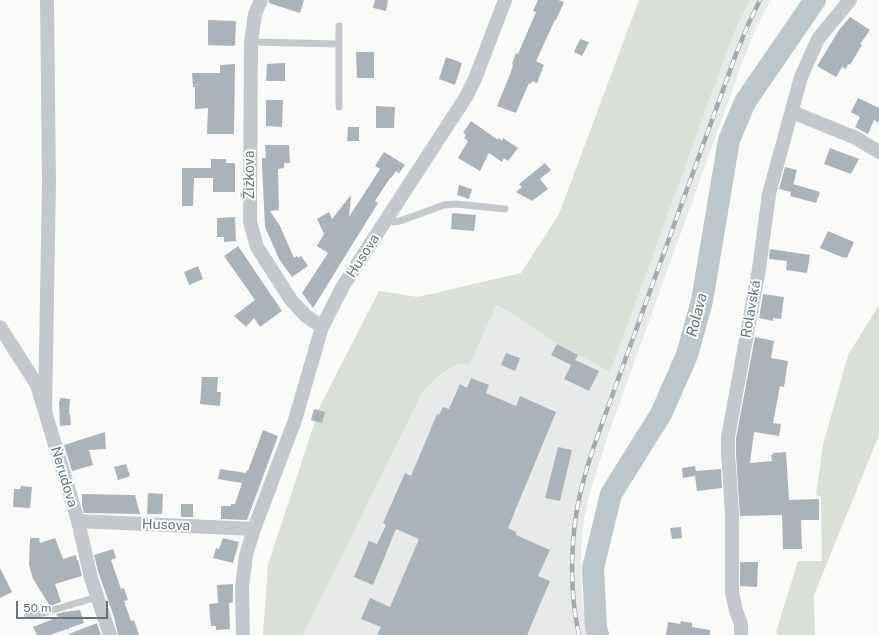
<!DOCTYPE html>
<meta charset="utf-8">
<style>
body{margin:0}
#map{position:relative;width:879px;height:635px;overflow:hidden;background:#fafaf8;font-family:"Public Sans",sans-serif}
canvas{display:block}
.scale{position:absolute;left:16px;top:601px;width:92px;height:18px;box-sizing:border-box;border:2px solid #657683;border-top:0;padding-left:5px;font-size:12px;line-height:14px;white-space:nowrap;color:#657683;-webkit-text-stroke:3px #fff;paint-order:stroke}
</style>
<div id="map">
<canvas width="879" height="635"></canvas>
<div class="scale">50 m</div>
</div>
<script>
const context = document.querySelector('canvas').getContext('2d');
context.lineJoin = 'round';
function fillPath(path, color) {
  context.fillStyle = color;
  context.fill(path, 'evenodd');
}
function stroke(path, color, width, dash) {
  context.strokeStyle = color;
  context.lineWidth = width;
  context.lineCap = dash ? 'butt' : 'round';
  context.setLineDash(dash || []);
  context.stroke(path);
}
function write(font, color, halo, rows, align = 'center') {
  context.font = font + ' "Public Sans",sans-serif';
  context.lineWidth = 4;
  context.setLineDash([]);
  context.textBaseline = 'middle';
  context.strokeStyle = halo;
  context.fillStyle = color;
  for (const [text, x, y, turn = 0] of rows) {
    context.save();
    context.translate(x, y);
    context.rotate((+turn || 0) * Math.PI / 180);
    context.textAlign = isNaN(turn) ? turn : align;
    if (halo) context.strokeText(text, 0, 0);
    context.fillText(text, 0, 0);
    context.restore();
  }
}
fillPath(new Path2D(`
 M750,0H771L756,28L744,58L608,435L589,496L584,520L581,549L582,597L588,635H303L423,391L448,369L455,365L464,363L470,364L496,305L513,314L557,344L610,372L632,313L727,51L739,21Z`), '#e8e9e9');
fillPath(new Path2D(`
 M639,0H750L739,21L727,51L632,313L610,372L557,344L513,314L496,305L470,364C451,360 436,380 423,391L303,635H263L268,565L320,406L379,291L418,297L521,273L559,214Z
 M879,305V435L814,595L815,635H779L776,632L798,561H822L821,497L816,495L823,445L848,355Z`), '#dadfd7');
stroke(new Path2D(`
 M598,635L596,628L593,568L611,494L661,414L687,355L702,301L729,140L745,102L815,0`), '#bbc7cb', 22);
fillPath(new Path2D(`
 M269,0H304L300,13L269,3Z
 M375,0H388L386,11L373,8Z
 M538,0H558L564,2L556,20H555L536,61L544,65L537,83L532,81L531,84L529,83L516,113L497,106L511,72L513,65L512,64L516,53L518,54L536,12L533,11Z
 M850,17L870,30L860,44L862,45L850,65L848,64L846,69L842,67L836,77L817,66L839,30Z
 M208,20L236,21L235,46L208,45Z
 M580,39L589,42L582,56L574,52Z
 M356,52H374V78H357Z
 M446,57L462,63L455,85L439,79Z
 M285,63V81H266L267,64Z
 M235,64L234,134H207L208,108L195,109V87H193L192,73H220V65Z
 M858,98L879,108V123L874,120L868,134L855,127L860,117L851,112Z
 M266,100H283L282,127L266,126Z
 M376,106L395,107L394,128H376Z
 M471,121L498,140L499,138L502,141L503,138L518,148L508,161L504,158L502,162L489,153L480,171L458,158L468,141L464,138L466,135L463,133Z
 M348,127H359V141H347Z
 M265,145H289L290,163H284V168L278,169L279,210L270,211L280,226L294,258L297,256L298,258L301,256L308,266L292,277L279,259L265,227L262,164V158H266Z
 M830,148L859,159L851,174L824,164Z
 M384,152L405,165L399,173L396,171L391,178H390L375,201L378,203L313,308L302,293L328,253L317,246L324,234L317,219L329,212L332,219L351,195L349,217L380,169L375,166Z
 M211,159H226V163H235V192H213V178H194L193,206H182V168H211Z
 M545,163L551,170L540,179L548,189L532,201L516,192L522,187L519,184Z
 M785,167L797,170L793,185V184L820,192L816,203L790,196L791,192L779,189Z
 M459,185L472,189L469,199L457,195Z
 M452,213L476,215L474,231L451,229Z
 M235,217L236,241L224,242V237H217V218Z
 M828,231L854,242L847,258L844,257V258L820,248Z
 M238,246L282,311L260,327L254,318L246,327L234,316L255,300L224,256Z
 M770,249L810,255L807,273L786,270L787,261L769,259Z
 M198,266L203,279L189,285L184,272Z
 M763,294L784,297L781,319L773,318V321L759,318Z
 M755,337L774,341L771,358L788,361L784,387L780,386L773,423L781,424L779,436L754,432L750,463L772,461L771,455H773V453L786,452L789,500L819,499V520H801L802,549H783L782,515L740,516L736,455V438Z
 M557,344L578,355L575,360L599,371L589,391L564,379L571,365L551,355Z
 M506,353L520,358L515,371L501,365Z
 M202,377H218L217,392H221L220,406L200,404Z
 M471,378L489,385L486,393L516,406L520,396L556,412L508,528L516,532V535L550,550L538,576L550,581L527,635H377L381,627L361,619L370,598L390,607L419,539L396,529L373,585L354,577L369,541L377,544L386,525L383,523L405,473L411,476L437,414L439,415L443,407L449,409L460,384L467,388Z
 M60,398L70,399L69,414H70L71,425L60,426L59,401H60Z
 M314,409L325,412L322,423L311,420Z
 M263,430L278,436L247,520L221,519V506H231V504H235L242,483L218,479L220,469L246,473L247,470L248,471Z
 M105,432L106,449L89,450L93,465L72,471L64,445Z
 M558,447L572,450L560,501L545,498Z
 M126,464L130,476L118,480L114,467Z
 M695,466L696,471L721,469L722,488L697,491L695,476L683,478L682,468Z
 M21,486L32,487L30,508L13,507L14,489H20Z
 M148,493L163,494L162,514H147Z
 M82,494L135,495L140,514L84,513L82,505Z
 M181,504H193V517H181Z
 M681,527L682,538L672,539L670,528Z
 M30,538H39L40,543L55,538L63,559L76,555L77,560H78L82,576L55,584L61,602L50,606L33,579L29,565Z
 M223,538L239,542L233,563L213,558L216,548L219,549Z
 M113,549L116,558L111,560L121,589L124,588L128,600L124,601L131,621L134,620L139,635H118L114,617L98,571L94,555Z
 M740,562H758L757,587L740,586Z
 M0,568L12,592L0,598Z
 M233,584V602L229,603L230,629L216,630V626H211L209,604L218,603L217,585Z
 M80,610L84,623L69,628V629L68,630L67,629L50,635H37L33,627L58,617L56,614L64,612Z
 M681,621L692,623V627L710,630V635H666L668,622L680,624Z
 M97,623L101,635H69V634Z`), '#aab3b9');
stroke(new Path2D(`
 M339,26V107
 M251,42L339,44
 M387,219L394,222L403,220L444,205L456,204L505,209
 M28,615L33,616L97,597`), '#c3c8cc', 7);
stroke(new Path2D(`
 M261,0L255,14L251,42L250,222L257,247L291,300L306,316L322,327
 M792,112L856,138L879,152
 M0,327L37,385L78,521L91,578L110,635
 M45,412L49,182L47,0
 M78,521L254,529
 M243,635L242,587L246,555L254,529L295,420L322,327L343,286L466,97L475,79L505,0
 M741,635V624L736,611L732,592V515L730,480L728,455V437L759,269L769,194L801,77L818,39L850,0`), '#c3c8cc', 14);
const rail = new Path2D(`
 M579,635C569,591 570,534 581,490C586,470 592,451 599,432L736,54L748,25L760,0`);
stroke(rail, '#a2aab0', 4.5);
stroke(rail, '#fff', 3, [9]);
write('14px', '#657683', '#fff', [
 ["Žižkova",250,175,-90],
 ["Husova",363,256,-57],
 ["Rolavská",751,309,-80],
 ["Nerudova",64,477,73],
 ["Husova",166,525,2]
]);
write('italic 15px', '#60757c', '#fff', [
 ["Rolava",697,315,-76]
]);
</script>
